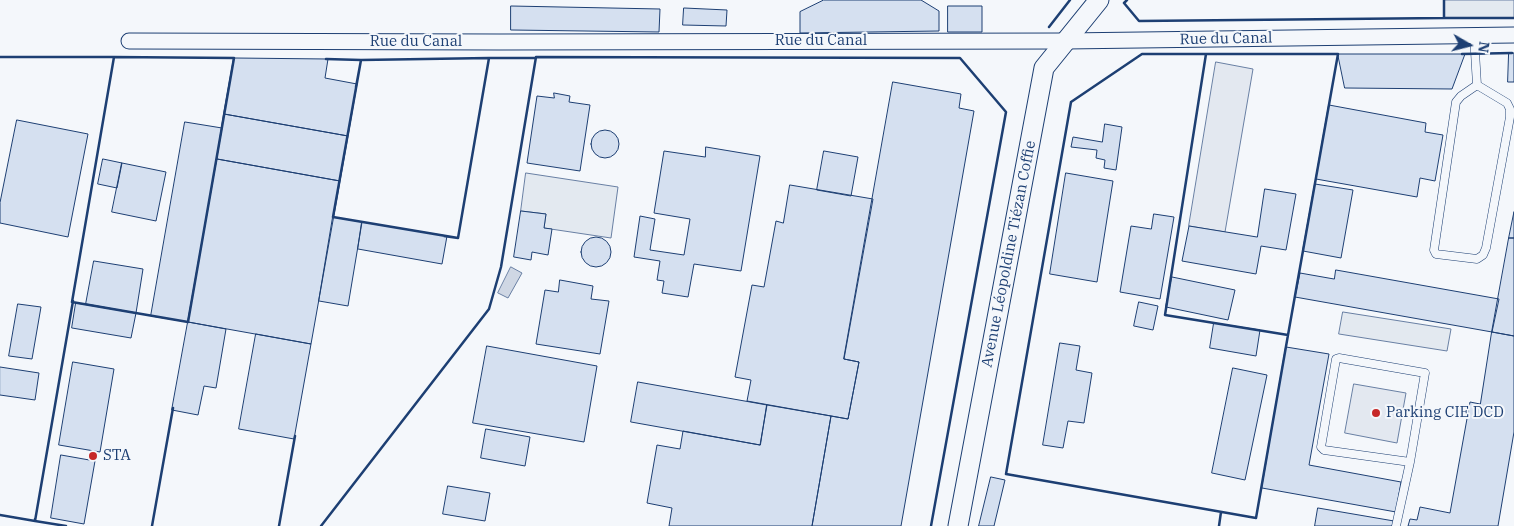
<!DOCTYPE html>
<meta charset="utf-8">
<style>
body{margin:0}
#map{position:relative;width:1514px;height:526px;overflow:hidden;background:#f4f7fb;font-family:"IBM Plex Serif",serif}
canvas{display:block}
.north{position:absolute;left:1444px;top:20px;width:50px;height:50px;-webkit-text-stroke:4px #f4f7fb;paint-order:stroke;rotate:98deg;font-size:14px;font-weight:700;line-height:20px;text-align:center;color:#1d3f73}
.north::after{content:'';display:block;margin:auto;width:18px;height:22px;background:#1d3f73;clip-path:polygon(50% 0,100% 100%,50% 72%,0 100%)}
</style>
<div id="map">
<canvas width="1514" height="526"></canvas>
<div class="north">N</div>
</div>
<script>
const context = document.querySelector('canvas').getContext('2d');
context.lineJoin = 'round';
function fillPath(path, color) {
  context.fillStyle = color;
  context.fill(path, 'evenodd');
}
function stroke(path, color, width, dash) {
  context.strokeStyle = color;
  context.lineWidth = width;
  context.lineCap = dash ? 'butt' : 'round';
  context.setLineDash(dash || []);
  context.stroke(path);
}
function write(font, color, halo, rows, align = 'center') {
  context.font = font + ' "IBM Plex Serif",serif';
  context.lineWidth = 4;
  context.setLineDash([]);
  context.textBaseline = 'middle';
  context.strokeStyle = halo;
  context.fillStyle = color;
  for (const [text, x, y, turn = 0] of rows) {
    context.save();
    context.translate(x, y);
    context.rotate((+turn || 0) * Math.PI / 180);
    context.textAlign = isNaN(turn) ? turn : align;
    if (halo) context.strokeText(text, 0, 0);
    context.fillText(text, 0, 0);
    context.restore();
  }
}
const green = new Path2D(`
 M1444,0H1514V18H1444Z
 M526,173L618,187L611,238L544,228L546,214L521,211Z
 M1343,312L1451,329L1447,351L1339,334Z`);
fillPath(green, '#e3e9f0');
stroke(green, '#687fa3', 1);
const parking = new Path2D(`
 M1216,62L1253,69L1225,232L1189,226Z
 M1354,384L1406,393L1397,443L1345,433Z`);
fillPath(parking, '#e3e8f0');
stroke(parking, '#687fa3', 1);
const water = new Path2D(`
 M511,267L522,273L508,298L498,293Z`);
fillPath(water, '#cfd7e4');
stroke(water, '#687fa3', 1);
const building = new Path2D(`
 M824,0H921L939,11V31L800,33V12Z
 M511,6L660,9L659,32L511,30Z
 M948,6H982V32H948Z
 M684,8L727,10L726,26L683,25Z
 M1509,53H1514V82H1508Z
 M1338,54H1465L1452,89L1345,88Z
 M234,58L328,59L325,78L357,84L348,136L224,114Z
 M893,82L961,94L959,108L974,111L901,526H812L831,416L848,419L859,362L844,359Z
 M554,93L570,96L569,102L590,105L580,171L527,163L537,96L554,98Z
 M1329,105L1426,123L1425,132L1443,135L1435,181L1420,178L1417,197L1316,179Z
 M224,114L348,136L340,181L217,159Z
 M17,120L88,134L68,237L0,223V203Z
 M185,122L222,128L188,322L151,316Z
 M1105,124L1122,127L1116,170L1104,168L1105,160L1096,158L1097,150L1071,147L1073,137L1102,142Z
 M591 144a14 14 0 1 1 28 0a14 14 0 1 1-28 0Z
 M706,147L760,156L741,271L694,264L688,297L662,293L664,281L657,280L660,261L634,257L640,216L655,219L650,250L684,255L690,219L654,213L664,151L705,157Z
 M824,151L858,157L851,196L817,190Z
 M103,159L122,163L117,188L98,184Z
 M217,159L340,181L311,344L188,322Z
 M122,163L166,172L156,221L112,212Z
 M1066,173L1113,181L1097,282L1050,274Z
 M1315,184L1353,190L1341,258L1303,251Z
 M790,185L873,199L844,359L859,362L848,419L747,401L751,380L735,377L752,285L764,287L776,221L783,223Z
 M1265,189L1296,194L1286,250L1261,246L1256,274L1182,261L1189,226L1257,237Z
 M521,211L546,214L544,228L552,229L548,255L532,252L531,260L514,257Z
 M1514,212V238H1509Z
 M1154,214L1174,217L1160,299L1120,292L1131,226L1151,229Z
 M333,217L362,222L348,306L319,301Z
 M362,222L447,236L442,264L358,249Z
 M581 252a15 15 0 1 1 30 0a15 15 0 1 1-30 0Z
 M1509,238H1514V336L1492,332Z
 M94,261L143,269L136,313L86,304Z
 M1336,270L1499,299L1492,332L1295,297L1300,273L1334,279Z
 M1172,277L1235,290L1228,320L1166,307Z
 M560,280L593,286L591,299L609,301L600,354L536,344L545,290L558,292Z
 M1139,302L1158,306L1153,330L1134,326Z
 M76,303L136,313L131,338L72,328Z
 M18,304L41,307L32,359L9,356Z
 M188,322L226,329L216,388L204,386L198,415L172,410Z
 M1214,323L1260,330L1256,356L1210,348Z
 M1492,332L1514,336V432L1498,526H1408L1410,519L1417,520L1420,507L1450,513L1470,402L1480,404Z
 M256,334L311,344L294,439L239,429Z
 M1060,343L1080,346L1076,370L1092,373L1084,423L1068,421L1063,448L1043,445Z
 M487,346L597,366L584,442L473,423Z
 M1286,347L1329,354L1309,465L1401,482L1396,512L1262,488Z
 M73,362L114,369L100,452L59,445Z
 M0,367L39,373L35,400L0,395Z
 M1233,368L1267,375L1245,480L1212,473Z
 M638,382L767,405L760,445L631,422Z
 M767,405L831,416L812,526H669L672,508L647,503L657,445L680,449L683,431L760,445Z
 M486,429L530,437L525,466L481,458Z
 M61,455L95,461L84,524L51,518Z
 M991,477L1005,480L994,526H979Z
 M448,486L490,493L485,521L443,514Z
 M1318,508L1394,521L1393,526H1315Z`);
fillPath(building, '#d5e0f0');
stroke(building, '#1d3f73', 1);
const service = new Path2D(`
 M1474,35L1477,85
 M1477,85L1507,103L1510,109V117L1486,248L1483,255L1477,259L1436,254L1434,250L1456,102L1461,96Z
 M1396,526L1410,462L1425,373L1339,358L1336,359L1321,447L1324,450L1410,462`);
const minor = new Path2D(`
 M129,41L499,42L1066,41L1514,35`);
const tertiary = new Path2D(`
 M958,526L1044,68L1099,0`);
stroke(service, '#1d3f73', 9);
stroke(minor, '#1d3f73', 17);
stroke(tertiary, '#1d3f73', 21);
stroke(service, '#f4f7fb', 8);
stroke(minor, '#f4f7fb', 15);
stroke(tertiary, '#f4f7fb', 19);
stroke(new Path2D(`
 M1127,0L1124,3L1139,21L1444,18V0
 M1444,16V18H1514
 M1049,27L1070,0
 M1142,54H1206L1165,315L1288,335L1256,518L1006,474L1071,102Z
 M1206,54H1338L1288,335L1165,315Z
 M1462,54L1512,53
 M0,57H114
 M114,57L234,58L188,322L72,302Z
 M489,58L458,238L333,217L361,60Z
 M326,59L361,60L356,87
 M444,236L458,238L489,58H535
 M0,515L35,521L73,301
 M35,519V521L66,526
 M152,526L173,408
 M279,526L295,436
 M321,526L489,309L501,267L536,57L960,58L1006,112L931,526
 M1219,526L1221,512`), '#1d3f73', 2.5);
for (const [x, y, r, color] of [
 [1376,413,5,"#c62828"],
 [93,456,5,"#c62828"]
]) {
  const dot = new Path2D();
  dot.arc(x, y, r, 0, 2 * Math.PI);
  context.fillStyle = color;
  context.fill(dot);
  stroke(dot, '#f4f7fb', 2);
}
write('15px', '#1d3f73', '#f4f7fb', [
 ["Rue du Canal",1226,39,-1],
 ["Rue du Canal",821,41],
 ["Rue du Canal",416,42],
 ["Avenue Léopoldine Tiézan Coffie",1009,254,-79]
]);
write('15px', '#1d3f73', '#f4f7fb', [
 ["Parking CIE DCD",1386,413],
 ["STA",103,456]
], 'left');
</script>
